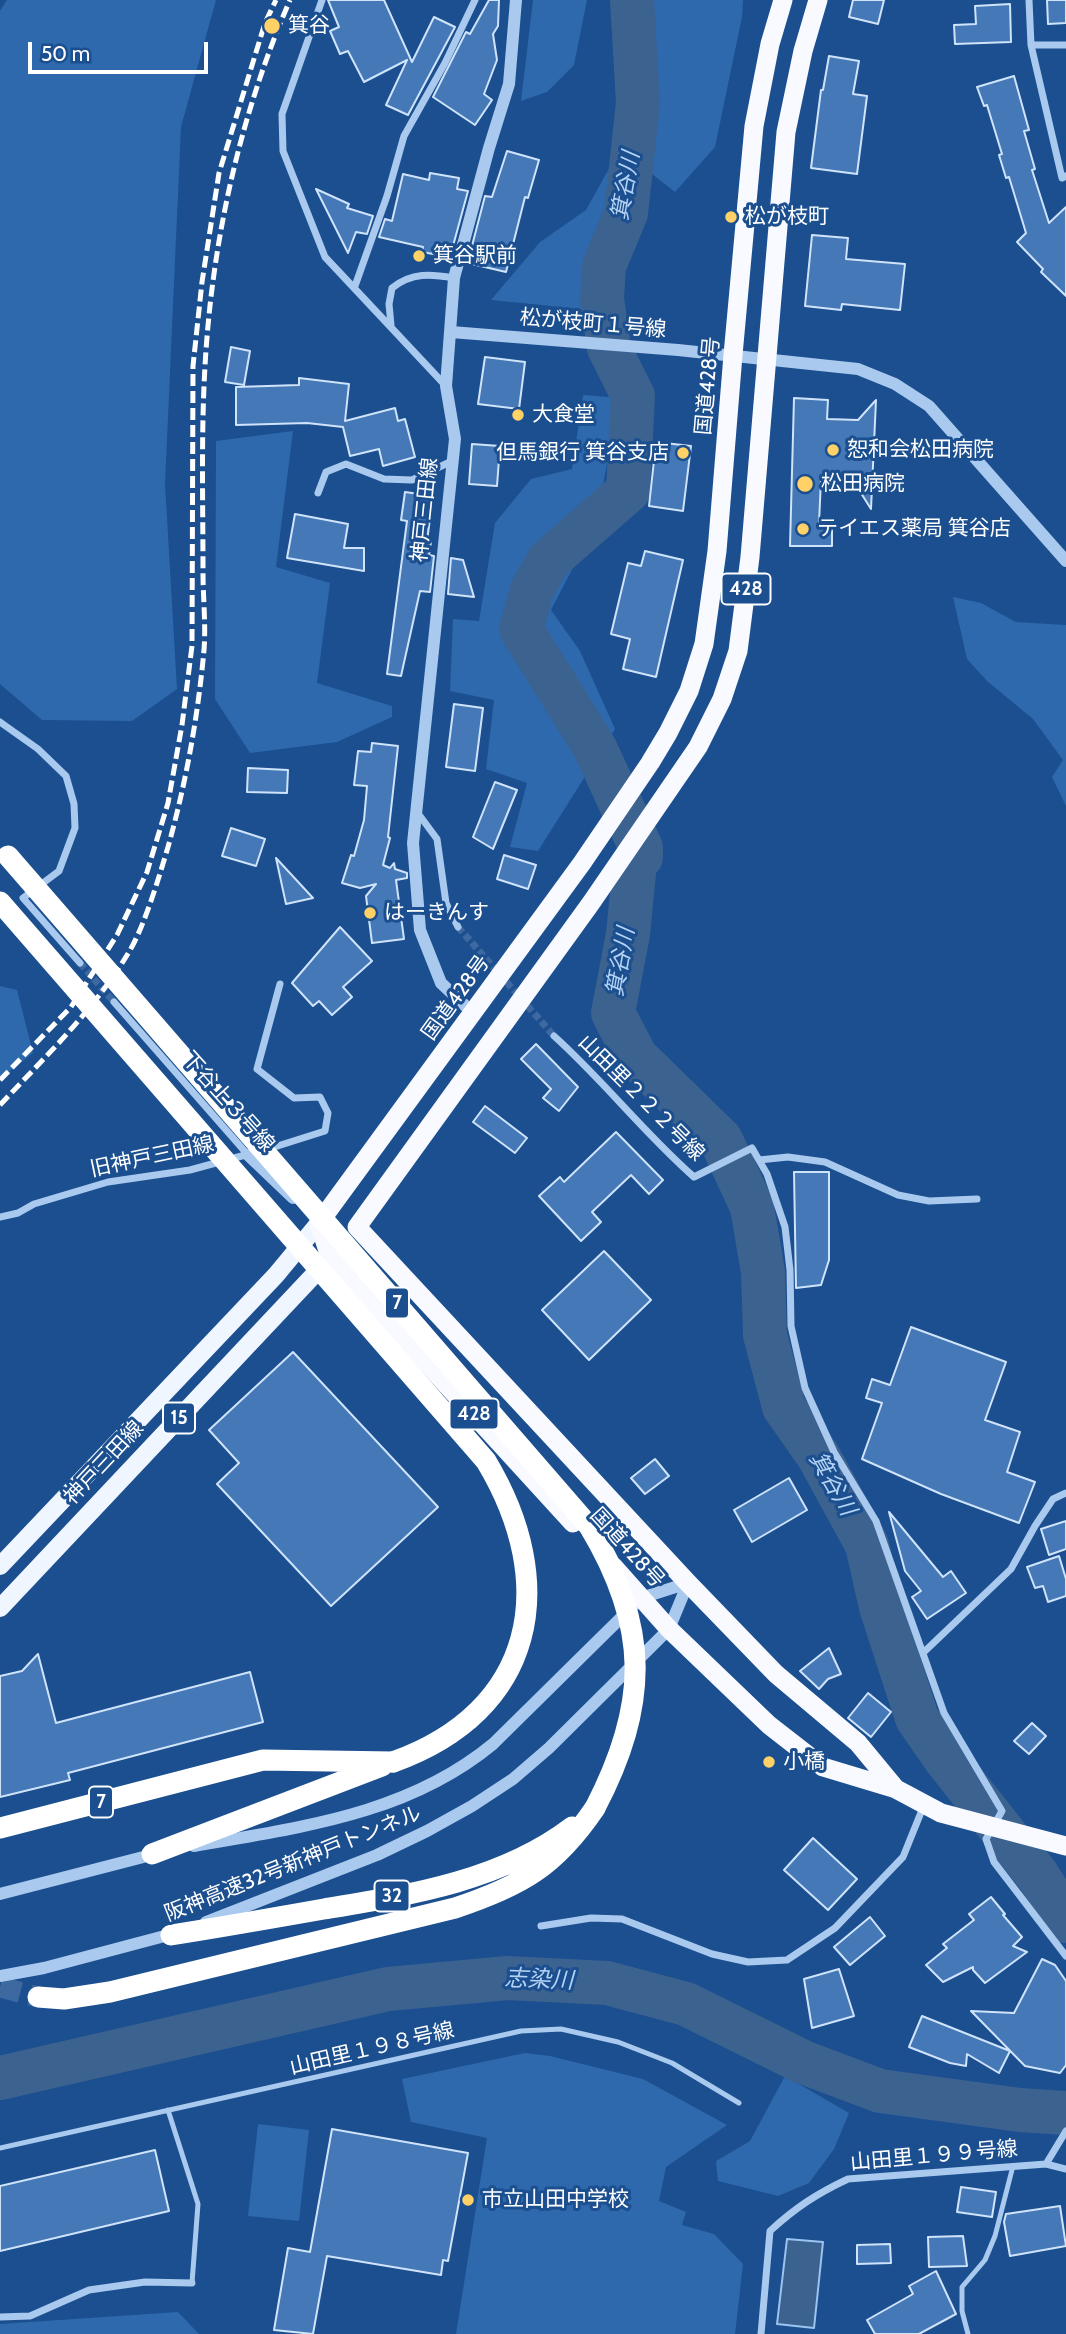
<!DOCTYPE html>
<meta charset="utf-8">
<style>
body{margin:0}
#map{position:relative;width:1066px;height:2334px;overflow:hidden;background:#1b4f8f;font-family:Cabin,sans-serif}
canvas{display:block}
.scale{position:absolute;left:28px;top:42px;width:180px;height:32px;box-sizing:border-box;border:4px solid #fff;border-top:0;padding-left:9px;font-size:21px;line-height:24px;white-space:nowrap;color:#fff;-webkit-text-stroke:5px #1b4f8f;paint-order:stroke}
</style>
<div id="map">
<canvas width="1066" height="2334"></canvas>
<div class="scale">50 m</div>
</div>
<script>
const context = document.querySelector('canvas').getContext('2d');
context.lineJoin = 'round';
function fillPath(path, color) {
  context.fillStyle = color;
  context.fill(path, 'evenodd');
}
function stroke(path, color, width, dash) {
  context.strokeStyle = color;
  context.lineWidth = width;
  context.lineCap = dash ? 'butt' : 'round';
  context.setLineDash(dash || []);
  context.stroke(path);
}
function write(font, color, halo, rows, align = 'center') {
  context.font = font + ' Cabin,"Noto Sans JP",sans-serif';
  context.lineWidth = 6;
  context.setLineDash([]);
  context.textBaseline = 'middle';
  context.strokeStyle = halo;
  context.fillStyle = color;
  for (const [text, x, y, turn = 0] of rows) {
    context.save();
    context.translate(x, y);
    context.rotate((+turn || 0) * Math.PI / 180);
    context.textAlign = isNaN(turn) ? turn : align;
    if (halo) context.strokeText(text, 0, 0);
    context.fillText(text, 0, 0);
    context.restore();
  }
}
fillPath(new Path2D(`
 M7,0H216L181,127L165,484L177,689L132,721L42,720L0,684V11Z
 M533,0H587L574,65L547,92L521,101Z
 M615,0H743L742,17L715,147L675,192L643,167L620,199L589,278L591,310L491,300L540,242L586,210L621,147L655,96L651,23Z
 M583,395L620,398L603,485L622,514L578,558L551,610L580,651L615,729L538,851L510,847L527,783L486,769L494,700L450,691L453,619L479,621L495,523L531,479L572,469Z
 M293,431L276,567L330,583L317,683L392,706V717L337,742L250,753L215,699L216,441Z
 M953,597L981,603L1016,622L1066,625V806L1052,777L1063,760L1033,719L987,681L967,659Z
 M0,986L17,990L33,1053L0,1079Z
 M525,2053L550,2056L643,2079L727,2125L666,2167L659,2201L686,2212L682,2225L714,2234L743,2264L735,2334H456L487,2138L411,2122L402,2079Z
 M785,2076L849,2113L834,2149L809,2183L778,2196L718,2181L716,2161L750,2141Z
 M258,2124L309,2130L299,2221L248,2216Z
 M178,2312L199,2334H0V2324Z`), '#2e69ad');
const water = new Path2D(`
 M787,2239L823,2242L814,2328L777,2324Z`);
fillPath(water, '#3c6290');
stroke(water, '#9cc4f0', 2);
stroke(new Path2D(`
 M632,0L638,103L626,213L604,266L602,299L609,348L633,396L628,491L548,561L532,590L521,629L595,748L641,848V857L635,863L628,934L613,1013L636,1057L721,1140L752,1207L763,1272L765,1335L784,1407L819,1457L867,1545L881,1607L917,1718L944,1757L1038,1876L1066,1921
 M0,2078L388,1989L508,1978L607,1983L686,2004L803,2062L880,2091L1020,2110L1066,2113`), '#3c6290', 44);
const building = new Path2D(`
 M328,0H384L412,62L434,17L455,27L408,115L386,105L407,60L364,82L348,51L340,54L330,31L339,27Z
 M489,0H499L498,26L493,34L497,60L484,94L492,100L475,125L433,97L466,32L470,34Z
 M853,0H884L878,24L849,17Z
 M1047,0H1066V23L1048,24Z
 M1010,4L1011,42L955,44L954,25L976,24L975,6Z
 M829,56L859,61L853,94L867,96L857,174L811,168L821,90H823Z
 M1014,76L1029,130L1024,131L1035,169L1032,170L1049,223L1066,207V296L1041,272L1043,269L1017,242L1026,233L1009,177L1006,178L999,155L1002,154L987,105L984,106L977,87Z
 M507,151L539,160L528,198L525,197L506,272L472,264V262L468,261L485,196L492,197Z
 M430,173L459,178L457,189L468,191L450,257L422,252L423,247L379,237L385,219L392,221L403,174L429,180Z
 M316,189L349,204L347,208L373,216L367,234L356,232L348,253Z
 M812,235L848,238L846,259L905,264L900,310L842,304L841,310L805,306Z
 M231,347L250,351L244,385L225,382Z
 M485,357L525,362L519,409L478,404Z
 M299,378L349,384L345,421L395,408L398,421L405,419L415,457L383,466L379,449L350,456L343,427L307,423L236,425V387L299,385Z
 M794,398L828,400L827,419L858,420L876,400L871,509L854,482L821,480L819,523H832V546H790Z
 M656,442L691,446L683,511L649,506Z
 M472,444L500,446L497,486L469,484Z
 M405,492L433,496L427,541H431L429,555L434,556L430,592L420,591L401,676L387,674L407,521L401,520Z
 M295,514L348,524L344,548H364V571L287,558Z
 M645,551L683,560L656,677L623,669L630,639L611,634L628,563L641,566Z
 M451,558L463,560L474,597L448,594Z
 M454,704L483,708L475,771L446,767Z
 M372,743L398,746L388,837L390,838L383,865L390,868L394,863L395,869L407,873V878L396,880L404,939L372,943L366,896L376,884L360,888L342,883L351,855L354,856L364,820L367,786L354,785L358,751L371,752Z
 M248,768L288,770L287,793L247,792Z
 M495,782L517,790L493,849L473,837Z
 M231,828L265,839L256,866L222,856Z
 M504,855L536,865L528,889L497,879Z
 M276,858L313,898L286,904Z
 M340,927L372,961L343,987L352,997L332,1015L319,1001L313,1006L292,983Z
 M536,1044L578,1087L559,1111L543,1098L551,1089L521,1059Z
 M485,1106L527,1138L515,1153L473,1122Z
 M616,1132L663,1180L649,1194L631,1175L592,1212L601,1222L581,1241L539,1196L560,1177L564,1182Z
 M794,1172H829V1260L821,1285L796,1288Z
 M604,1251L651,1300L589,1360L542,1310Z
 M911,1327L1006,1362L985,1420L1020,1432L1007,1472L1035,1482L1019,1523L941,1494L862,1459L882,1403L866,1398L872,1379L890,1385Z
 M293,1352L438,1507L331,1606L217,1484L239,1463L209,1430Z
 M655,1459L669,1476L645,1494L631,1478Z
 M789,1478L807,1510L752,1542L734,1510Z
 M889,1512L943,1577L951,1571L966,1593L927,1619L912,1597L921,1591L905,1571Z
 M1066,1521V1549L1049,1555L1041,1529Z
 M1059,1556L1066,1579V1596L1048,1602L1043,1586L1035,1588L1027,1567Z
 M829,1648L841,1674L828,1679L819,1689L800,1671Z
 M38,1654L56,1723L250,1672L263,1722L68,1773L70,1780L0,1797V1676L22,1671Z
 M868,1693L891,1712L871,1737L848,1718Z
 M1032,1723L1046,1736L1029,1754L1014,1741Z
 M813,1838L857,1879L828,1910L784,1870Z
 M991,1897L1005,1914L1003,1915L1022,1937L1013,1946L1027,1952L985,1983L973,1970V1967L943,1982L926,1965L947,1948L943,1944L974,1920L969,1914Z
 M870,1917L885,1936L850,1965L834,1947Z
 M1042,1959L1055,1965L1066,1981V2065L1060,2073L1025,2066L971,2011L1014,2013Z
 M839,1969L854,2016L812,2028L804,1979Z
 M922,2016L1010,2051L999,2073L967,2054L966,2066L950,2063L909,2047Z
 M332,2129L468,2153L448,2261L443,2260L441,2275L327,2256L313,2334L274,2330L288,2248L310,2252Z
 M155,2150L169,2211L0,2251V2186Z
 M961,2187L996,2192L992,2217L957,2212Z
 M1060,2206L1066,2246L1010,2256L1004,2222L1006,2214Z
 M963,2236L967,2266L929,2267L928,2237Z
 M890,2244L891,2263L857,2264V2245Z
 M936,2271L956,2314L919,2334H875L867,2320L913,2294L909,2286Z`);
fillPath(building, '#4478b7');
stroke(building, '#cfe3fa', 2);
stroke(new Path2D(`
 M458,927L554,1036
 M80,963L114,1002`), '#3d69a0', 7, [7, 3.5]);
stroke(new Path2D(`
 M0,1987L38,1997`), '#3d69a0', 21, [21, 10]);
stroke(new Path2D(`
 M168,2110L198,2204L192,2283
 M0,2148L521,2031L561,2029L618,2042L672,2063L739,2103
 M968,2334L962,2311V2287L985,2260L995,2236L1013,2166`), '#a9c9ee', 5);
stroke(new Path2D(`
 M322,0L282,114L283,151L325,257L445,385
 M1029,0L1031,45H1066
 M1031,45L1062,178L1066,176
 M355,286L387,196L404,136L445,63L475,0
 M391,325L389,304L392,288C412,272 431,274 454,278
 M318,493L326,472L346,464L384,479L412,480L452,461
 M0,722L38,749L66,776L74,804L75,828L59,871L23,898L80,963
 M417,812L437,839L446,903L458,927
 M114,1002L248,1155
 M554,1036C603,1080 644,1133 694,1177L752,1148L767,1174L785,1227L790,1270L791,1326L805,1388L834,1452L876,1521L944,1713L1002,1811L986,1839L994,1862L1066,1956
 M268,1149L325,1131L328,1113L320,1097L294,1098L257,1069L280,984
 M759,1160L788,1157L825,1162L898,1195L929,1201L977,1199
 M0,1217L18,1213L34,1204L108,1182L190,1170L249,1154
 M924,1652L1011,1569L1035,1526L1053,1499L1066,1493
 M541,1926L591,1918L622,1919L712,1954L748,1962L787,1960L835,1928L903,1857L924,1805
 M1046,2164L1066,2169
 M0,2317L30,2316L89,2290L145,2282L192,2283
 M761,2334L770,2231C795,2208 816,2194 848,2179L1046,2164L1066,2131`), '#a9c9ee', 7);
stroke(new Path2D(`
 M451,332L678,350L858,369L895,384L929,406L1066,561
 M473,1013L441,983L420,930L413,843L455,439L446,386L454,278L489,148L509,84L516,0
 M248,1155L293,1198
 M194,1846C300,1827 407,1815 493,1744L641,1598L688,1583
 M0,1894L155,1854
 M206,1922L377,1855L427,1831L472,1806L513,1779L549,1748L669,1629L688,1583
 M0,1976L44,1968L176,1933`), '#a9c9ee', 12);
stroke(new Path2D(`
 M0,1566L276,1275L319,1223
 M0,1608L327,1261`), '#f0f6ff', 18);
stroke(new Path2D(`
 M818,0L803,51L786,132L750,557L738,651L722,699L698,747L591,903L357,1227L688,1583L776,1674L858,1743L896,1789
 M573,1523L330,1257L319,1223L582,863L650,763L668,733L689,691L704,644L717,551L733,355L754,126L770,44L783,0
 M613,1566L669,1629L769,1725L823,1767L896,1789L941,1813L1066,1846`), '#f8faff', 19);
stroke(new Path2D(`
 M0,1828L263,1760L393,1762
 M152,1854L382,1766
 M171,1935C222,1927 273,1918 324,1909C409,1895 501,1881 572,1827
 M38,1997L64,1999L110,1992L455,1908C521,1886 555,1867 595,1808`), '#fff', 21);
stroke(new Path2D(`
 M0,1080L71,1007L117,935L147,872L168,803L182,725L192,646L193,366L202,282L219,173L265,23L276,0
 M0,1105C46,1056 94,1010 129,952C145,925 159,877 168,847C186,783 198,716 204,650C206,624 203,598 203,573C203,504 201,435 205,366C212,241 240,115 290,0`), '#fff', 5, [12, 5]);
stroke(new Path2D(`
 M8,856L589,1526C650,1627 649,1704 595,1808
 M0,902L486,1461C560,1584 536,1711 393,1762`), '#fff', 21);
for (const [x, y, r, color] of [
 [272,26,9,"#ffd166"],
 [731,217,7,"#ffd166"],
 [419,256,7,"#ffd166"],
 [518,415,7,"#ffd166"],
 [833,450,7,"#ffd166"],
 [683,453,7,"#ffd166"],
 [805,484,9,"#ffd166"],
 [803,529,7,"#ffd166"],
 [370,913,7,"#ffd166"],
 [769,1762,7,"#ffd166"],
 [468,2200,7,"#ffd166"]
]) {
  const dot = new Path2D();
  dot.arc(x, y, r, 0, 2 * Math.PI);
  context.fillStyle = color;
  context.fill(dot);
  stroke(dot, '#1b4f8f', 2.5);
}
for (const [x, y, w] of [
 [746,589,49],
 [397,1303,24],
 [474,1414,49],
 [179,1418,32],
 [101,1802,24],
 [392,1896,35]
]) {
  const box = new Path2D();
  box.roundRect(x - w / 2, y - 15.5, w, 31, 5);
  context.fillStyle = '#1b4f8f';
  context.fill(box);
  stroke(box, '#fff', 2);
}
write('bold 19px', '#fff', null, [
 ["428",746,589],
 ["7",397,1303],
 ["428",474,1414],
 ["15",179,1418],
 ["7",101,1802],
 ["32",392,1896]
]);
write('21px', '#fff', '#1b4f8f', [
 ["箕谷",288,26],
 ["松が枝町",745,217],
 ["箕谷駅前",433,256],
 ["大食堂",532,415],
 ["恕和会松田病院",847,450],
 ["但馬銀行 箕谷支店",669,453,"right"],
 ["松田病院",821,484],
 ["テイエス薬局 箕谷店",817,529],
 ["はーきんす",384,913],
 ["小橋",783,1762],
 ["市立山田中学校",482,2200]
], 'left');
write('21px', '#fff', '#1b4f8f', [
 ["松が枝町１号線",593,324,5],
 ["国道428号",708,386,-85],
 ["神戸三田線",425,510,-84],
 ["国道428号",456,998,-54],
 ["山田里２２２号線",641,1098,45],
 ["下谷上３号線",228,1102,48],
 ["旧神戸三田線",152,1157,-12],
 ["神戸三田線",104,1463,-47],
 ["国道428号",627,1548,48],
 ["阪神高速32号新神戸トンネル",293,1864,-22],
 ["山田里１９８号線",372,2049,-13],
 ["山田里１９９号線",934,2156,-5]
]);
write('italic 23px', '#b5d3f5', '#1b4f8f', [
 ["箕谷川",626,186,-80],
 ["箕谷川",621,962,-80],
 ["箕谷川",832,1484,60],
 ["志染川",539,1980,2]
]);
</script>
